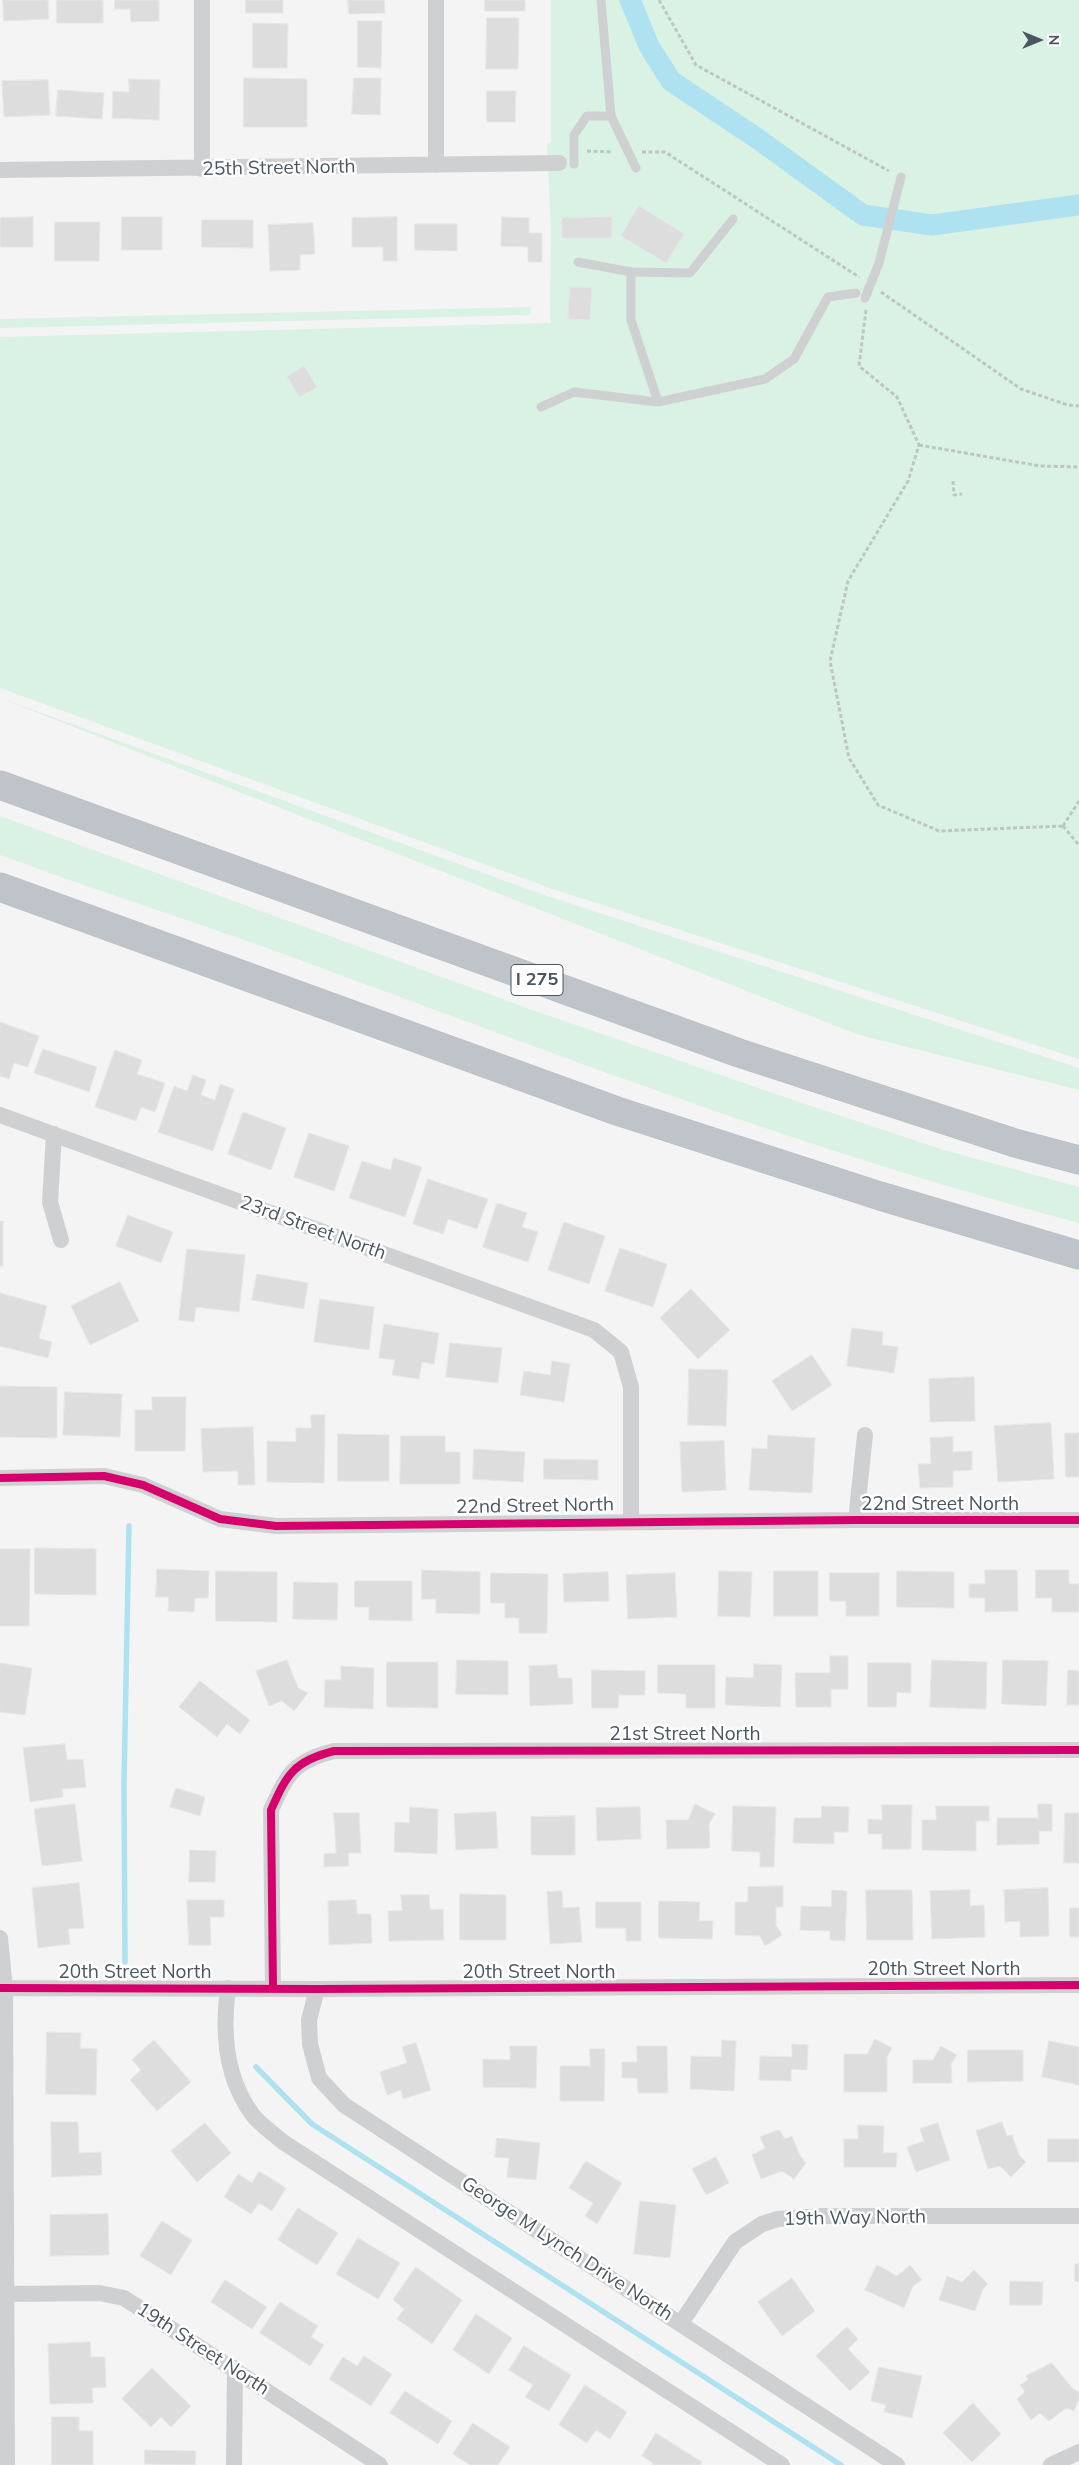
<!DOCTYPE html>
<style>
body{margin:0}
#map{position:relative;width:1079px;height:2465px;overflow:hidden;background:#f4f4f4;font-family:Mulish,sans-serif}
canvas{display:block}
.north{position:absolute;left:1014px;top:15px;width:50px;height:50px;-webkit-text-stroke:4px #fff;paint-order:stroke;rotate:90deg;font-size:14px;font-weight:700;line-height:20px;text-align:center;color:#4a5661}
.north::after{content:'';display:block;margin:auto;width:18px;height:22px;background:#4a5661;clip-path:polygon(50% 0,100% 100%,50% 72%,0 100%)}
</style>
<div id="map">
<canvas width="1079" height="2465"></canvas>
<div class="north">N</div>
</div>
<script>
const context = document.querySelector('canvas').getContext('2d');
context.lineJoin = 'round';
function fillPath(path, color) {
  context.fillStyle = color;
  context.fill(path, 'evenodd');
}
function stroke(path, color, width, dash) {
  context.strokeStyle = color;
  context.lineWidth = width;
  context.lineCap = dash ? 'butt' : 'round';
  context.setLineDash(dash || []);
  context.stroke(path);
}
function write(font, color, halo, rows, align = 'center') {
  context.font = font + ' Mulish,sans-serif';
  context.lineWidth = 5;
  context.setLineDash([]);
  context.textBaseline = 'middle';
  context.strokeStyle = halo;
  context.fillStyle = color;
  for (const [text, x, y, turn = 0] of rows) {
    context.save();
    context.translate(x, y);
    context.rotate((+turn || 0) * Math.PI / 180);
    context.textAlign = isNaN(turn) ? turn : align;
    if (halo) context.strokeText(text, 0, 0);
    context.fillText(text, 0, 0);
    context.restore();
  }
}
fillPath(new Path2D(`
 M551,0H1079V1059L550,888L0,688V337L550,323L551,231L547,144L551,143Z
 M531,307L530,315L0,328V319Z
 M0,698L547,896L1079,1068V1090L859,1035Z
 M0,816L541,1013L802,1103L944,1150L1079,1187V1223C816,1154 563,1057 308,963C206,925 102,893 0,855Z`), '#d9f2e3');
stroke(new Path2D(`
 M125,1962L124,1783L129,1526
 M256,2067L312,2124L841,2465`), '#aee2f0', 5.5);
stroke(new Path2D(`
 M630,0L649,46L671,81L758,139L863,215L932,225L1079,205`), '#aee2f0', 21);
const building = new Path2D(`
 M3,0H48L49,19L4,21Z
 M57,0H103V23H57Z
 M115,0H159V21L131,22L130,9H115Z
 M246,0H283V13H246Z
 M348,0H384L385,13L349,14Z
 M485,0H525V11H485Z
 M487,18H519L518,69H486Z
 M358,21H382L381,68L358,67Z
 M253,23L288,24L287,68H253Z
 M244,78L307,79V127H244Z
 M354,78H381L380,115L352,114Z
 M129,79L160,80L159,120L112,118L113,91L129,92Z
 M48,80L50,115L4,117L2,81Z
 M58,90L104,93L102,119L56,116Z
 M487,91H516L515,122H487Z
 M639,206L684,234L666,263L621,236Z
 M33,217V247H0V218Z
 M122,217H162V250H122Z
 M397,217V261H383V247H352V218Z
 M502,217L529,218V233H542V262H528V247L501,246Z
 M612,217V238H562V218Z
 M202,220H253V248L202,247Z
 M55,222H100L99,261H55Z
 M313,223L315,254L300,255V270L270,271L268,225Z
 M415,224H457V251L415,250Z
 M570,287L592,288L590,320L568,319Z
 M304,366L317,387L300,397L287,377Z
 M0,1022L39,1036L28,1067L14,1063L9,1079L0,1076Z
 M43,1049L97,1067L89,1092L34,1073Z
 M115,1050L142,1060L137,1074L165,1083L155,1112L141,1107L136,1121L95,1107Z
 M193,1075L206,1080L201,1095L215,1100L220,1084L234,1089L213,1151L158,1132L174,1086L187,1091Z
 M243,1112L286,1128L271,1170L228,1154Z
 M309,1133L349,1146L334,1191L294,1177Z
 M394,1158L422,1167L405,1217L349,1198L362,1161L390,1170Z
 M428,1179L488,1199L477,1229L448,1219L443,1234L413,1224Z
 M497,1203L527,1213L522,1227L538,1232L528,1262L483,1247Z
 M128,1215L173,1232L161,1263L116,1246Z
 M0,1221H3V1266H0Z
 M564,1222L605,1236L589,1284L548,1270Z
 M620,1248L667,1264L653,1307L605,1291Z
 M187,1249L245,1255L239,1312L196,1307L194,1322L179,1320Z
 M257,1274L308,1283L304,1309L252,1300Z
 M120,1282L139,1321L90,1345L71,1306Z
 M691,1289L730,1330L698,1359L660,1318Z
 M0,1293L47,1306L39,1338L52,1342L48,1358L0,1346Z
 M320,1299L374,1307L369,1350L314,1342Z
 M384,1324L439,1333L434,1364L422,1362L419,1379L392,1375L395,1360L379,1358Z
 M852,1328L883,1332L882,1345L898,1347L894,1373L847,1366Z
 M450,1343L502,1348L498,1383L446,1377Z
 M812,1355L832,1385L792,1411L772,1381Z
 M552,1361L570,1364L564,1402L520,1395L524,1371L550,1375Z
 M689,1369L728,1370L726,1426L688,1425Z
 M974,1377L975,1421L930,1422L929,1379Z
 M0,1386L57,1387V1438L0,1437Z
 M65,1392L122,1394L120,1437L63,1435Z
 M152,1397H186L185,1451H135V1410H152Z
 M311,1415H325L324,1483L267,1482V1441L296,1442V1428H311Z
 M1051,1423L1054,1479L998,1482L994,1426Z
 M253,1427L255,1485H238V1471L203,1472L201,1429Z
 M1065,1433H1079V1477H1066Z
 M338,1434L389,1435V1481H338Z
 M768,1435L815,1438L812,1493L749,1490L752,1448L767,1449Z
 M401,1436H445V1452H460V1484H400Z
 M953,1437V1452L972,1451V1470L953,1471V1487L920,1488L918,1464H931L930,1438Z
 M724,1441L726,1490L682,1492L680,1442Z
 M474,1449L525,1452L523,1482L473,1479Z
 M544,1459L598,1460V1480L544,1479Z
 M35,1548L96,1549V1595L35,1594Z
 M0,1549H30L29,1626H0Z
 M157,1569L209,1571L208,1598H195L194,1612L168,1611L169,1597H156Z
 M422,1570L480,1572V1614L436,1613V1599H422Z
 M985,1570H1017L1018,1611L985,1612V1598H969V1584H985Z
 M1036,1570H1069V1584H1079V1612H1052V1598H1036Z
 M216,1571L277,1572V1622L216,1621Z
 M719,1571L752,1572L750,1617L718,1616Z
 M774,1571H818V1616H774Z
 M897,1571L954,1572V1608L897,1607Z
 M608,1572L609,1601L564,1602L563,1574Z
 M491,1573L548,1574L547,1633H519V1618H505V1603H491Z
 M675,1573L677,1617L628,1619L626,1575Z
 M830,1573H879V1616H846V1601H830Z
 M355,1581H412V1621L369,1620V1607H355Z
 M294,1582L338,1583L337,1620L293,1619Z
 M830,1656H848V1689H831V1707H796L795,1673H830Z
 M287,1660L298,1688L308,1693L294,1711L282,1701L269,1706L256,1671Z
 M457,1660L508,1661V1695L456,1694Z
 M932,1660L987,1662L986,1709L930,1707Z
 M1003,1660L1048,1661L1046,1706L1002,1704Z
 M387,1662H438V1708L387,1707Z
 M0,1663L32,1668L25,1715L0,1712Z
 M868,1663H911V1693L897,1692L896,1707H868Z
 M754,1664L782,1665L780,1707L725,1705L726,1677L753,1678Z
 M557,1665L558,1678H572L573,1704L530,1706L529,1666Z
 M658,1665H715V1708H686V1694L658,1693Z
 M341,1666L374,1668L373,1709L324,1707L325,1680H341Z
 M592,1670L645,1671V1695H619L618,1708H592Z
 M1068,1670L1079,1671V1705H1067Z
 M200,1681L250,1720L240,1734L227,1724L217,1737L179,1707Z
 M65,1744L67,1760L83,1759L86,1787L62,1789L63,1797L30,1802L23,1748Z
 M176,1788L205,1797L200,1816L170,1807Z
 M75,1804L82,1861L42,1866L34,1809Z
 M695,1804L715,1814L709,1824L710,1848L667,1849L666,1820H688Z
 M1038,1804H1052V1831H1039V1844L997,1845V1818H1038Z
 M882,1805H912L911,1849H882V1834H868V1819L882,1820Z
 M733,1806L776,1807L774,1867H760V1852L732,1851Z
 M822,1806L849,1807L848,1832H834V1844L793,1843L794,1818H821Z
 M936,1806H989V1821H976V1851L922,1850V1820H936Z
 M410,1807L438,1809L437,1854L394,1852L395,1822L409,1823Z
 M640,1807L641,1839L597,1841L596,1808Z
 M496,1812L498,1848L456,1850L454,1814Z
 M334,1813H359L361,1853H348L349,1866L324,1867V1854L336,1853Z
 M1065,1813H1079V1863H1064Z
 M575,1816V1855H531V1817Z
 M190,1850L216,1851L215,1882H189Z
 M79,1883L84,1928L68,1929L70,1944L38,1948L32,1888Z
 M783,1886V1907H776V1925L782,1935L765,1946L760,1936L735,1935V1902H748V1887Z
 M1048,1888L1049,1936L1020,1937V1921L1005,1922L1004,1890Z
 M832,1890L847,1891L845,1941L830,1940V1931L800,1930L801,1906L831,1907Z
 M866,1890H912L913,1940H867Z
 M970,1890V1906L984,1905L985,1937L932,1939L930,1891Z
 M562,1891L563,1908L579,1907L582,1942L550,1944L547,1892Z
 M460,1894L506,1895V1940H460Z
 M401,1895H429L430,1910L443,1909L444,1940L389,1941L388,1911H402Z
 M187,1900H224V1917H210L211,1945H189Z
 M356,1900L357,1914H371L372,1943L329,1945L328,1901Z
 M659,1901L700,1902L699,1921H713L712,1939L659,1938Z
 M596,1902H641V1941H626V1928H596Z
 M1070,1908H1079V1937H1070Z
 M47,2032L81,2033L80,2048L97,2049L96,2095L46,2094Z
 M875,2039L892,2048L887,2057V2092H844V2054H867Z
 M154,2040L191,2082L157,2111L130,2080L141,2070L132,2060Z
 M722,2040L736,2041L734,2091L690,2089L691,2056L721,2057Z
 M1049,2041L1079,2047V2085L1042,2077Z
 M416,2043L431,2090L403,2099L401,2090L387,2095L380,2072L407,2063L402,2047Z
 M792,2044L808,2045L807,2070L791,2069V2081L759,2080L760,2056L792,2057Z
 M510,2046H537L536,2088L483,2087V2059L510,2060Z
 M637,2046H667L668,2093H638L637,2078H622V2062H637Z
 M941,2046L957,2055L951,2064L952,2083H913V2060H933Z
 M590,2049H605L604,2101H560V2066H590Z
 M968,2050H1023V2081L968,2082Z
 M51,2122H78L79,2153L101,2152L102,2175L52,2177Z
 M1002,2122L1007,2136L1012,2135L1019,2155L1026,2162L1011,2177L1000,2166L988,2169L976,2131Z
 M205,2123L231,2153L197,2182L171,2151Z
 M938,2123L950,2160L916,2172L907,2147L924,2141L920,2129Z
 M858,2125L884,2126L883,2153H897L896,2167H844V2139H858Z
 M779,2130L785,2139L792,2136L800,2156L806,2163L794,2179L782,2171L761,2179L752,2155L765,2148L760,2137Z
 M497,2138L540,2143L536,2180L507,2177L509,2158L495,2157Z
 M1048,2139H1079V2162H1048Z
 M716,2157L729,2183L706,2195L692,2169Z
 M586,2161L622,2183L597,2224L585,2216L593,2203L569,2188Z
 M259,2171L286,2188L272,2211L259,2203L251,2214L224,2197L238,2174L252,2183Z
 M640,2201L676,2205L670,2258L634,2254Z
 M298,2208L338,2233L317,2265L278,2240Z
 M108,2214L109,2255L50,2256V2215Z
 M162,2221L192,2240L171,2275L140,2256Z
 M358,2238L400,2263L378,2299L336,2274Z
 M1075,2264H1079V2282L1075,2281Z
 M877,2265L897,2276L910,2265L922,2280L913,2286L904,2308L865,2290Z
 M416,2267L462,2300L432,2344L397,2319L404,2309L393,2300Z
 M974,2270L988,2284L983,2289L975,2311L939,2300L947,2276L962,2282Z
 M792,2278L815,2311L782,2336L758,2302Z
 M225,2280L267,2307L252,2329L211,2302Z
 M1010,2281L1043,2282L1042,2305H1010Z
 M280,2302L318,2326L311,2337L324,2345L310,2366L260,2333Z
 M476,2314L512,2338L489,2374L453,2350Z
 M847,2327L858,2339L848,2349L870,2372L850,2391L816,2356Z
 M90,2342L91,2357H105L106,2387L92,2388L93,2403L50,2404L48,2344Z
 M524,2346L571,2375L549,2411L525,2397L533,2385L509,2370Z
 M364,2356L392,2374L371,2406L329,2379L343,2357L357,2366Z
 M1052,2363L1073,2389L1079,2392V2399L1074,2411L1066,2408L1049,2421L1040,2413L1031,2420L1017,2399L1025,2392L1020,2385L1028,2380L1026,2376Z
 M879,2367L922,2376L912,2418L884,2412L886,2405L871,2401Z
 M152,2368L191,2406L171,2427L161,2417L151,2427L122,2399Z
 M585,2385L627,2412L610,2439L596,2430L587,2443L559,2425Z
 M405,2391L452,2421L438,2444L390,2413Z
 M973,2403L1001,2434L972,2462L943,2433Z
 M52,2417H79V2431H93V2465H52Z
 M473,2423L510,2447L498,2465H470L453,2454Z
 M656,2433L702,2462L700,2465H652L653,2463L642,2456Z
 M145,2450L196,2451L195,2465L145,2464Z`);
fillPath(building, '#ddddde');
stroke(building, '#e5e6e7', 1);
const highway = new Path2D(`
 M0,785L739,1053L1015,1143L1079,1160
 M0,887L617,1111L880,1196L1079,1255`);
stroke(highway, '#b9bec3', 29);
stroke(new Path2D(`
 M659,0L696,65L889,171
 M587,151L613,152
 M642,152H665L859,277
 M881,292L1021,389L1068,405L1079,406
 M866,310L859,366L897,397L919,445L908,481L848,581L830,661L849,758L878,805L939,831L1063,826
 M919,445L1040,466L1079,467
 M953,481L954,495L962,494
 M1063,826L1079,801
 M1063,826L1079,845`), '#bcc7c4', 3, [4, 2.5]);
stroke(new Path2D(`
 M601,0L611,116L636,168
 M574,164V135L587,116H611
 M578,262L631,272V320L658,402
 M631,272L690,273L733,219
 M865,298L879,263L901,177
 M541,407L574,392L658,402L765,379L794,359L828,297L856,293`), '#ced0d2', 9);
stroke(new Path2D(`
 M202,0V169
 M436,0V165
 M0,170L559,163
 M0,1115L594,1330L621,1352L631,1387V1521
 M54,1134L50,1202L61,1240
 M0,1478L104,1476L143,1485L220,1519L276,1526L856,1520H1079
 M856,1520L865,1435
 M0,1938L5,1988L7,2465
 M0,1988L317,1989L1079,1985
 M228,1988C222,2032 225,2077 252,2114C259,2124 273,2133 283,2142L782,2465
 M273,1988L271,1810C287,1774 294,1761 334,1751L1079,1750
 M317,1989L309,2020L310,2044L319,2078L344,2105L897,2465
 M8,2294L99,2293L124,2298L380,2465
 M681,2323L735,2242L762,2224L778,2219L822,2216H1079
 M234,2465L235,2368
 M1051,2465L1079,2452`), '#ced0d2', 16);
stroke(highway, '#bec4c9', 28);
stroke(new Path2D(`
 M0,1478L104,1476L143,1485L220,1519L276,1526L856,1520H1079
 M0,1988L317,1989L1079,1985
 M273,1988L271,1810C287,1774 294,1761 334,1751L1079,1750`), '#d6006c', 8);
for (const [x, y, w] of [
 [537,980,52]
]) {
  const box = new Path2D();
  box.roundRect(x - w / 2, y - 15.5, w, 31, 4);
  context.fillStyle = '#fff';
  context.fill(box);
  stroke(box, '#4a5661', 1);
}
write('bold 18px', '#4a5661', null, [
 ["I 275",537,980]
]);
write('19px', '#4a5661', '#fff', [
 ["25th Street North",279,168,-1],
 ["23rd Street North",313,1228,20],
 ["22nd Street North",940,1504],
 ["22nd Street North",535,1506,-1],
 ["21st Street North",685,1734],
 ["20th Street North",944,1969],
 ["20th Street North",135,1972],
 ["20th Street North",539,1972],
 ["19th Way North",855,2218,-1],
 ["George M Lynch Drive North",567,2249,33],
 ["19th Street North",203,2349,33]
]);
</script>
